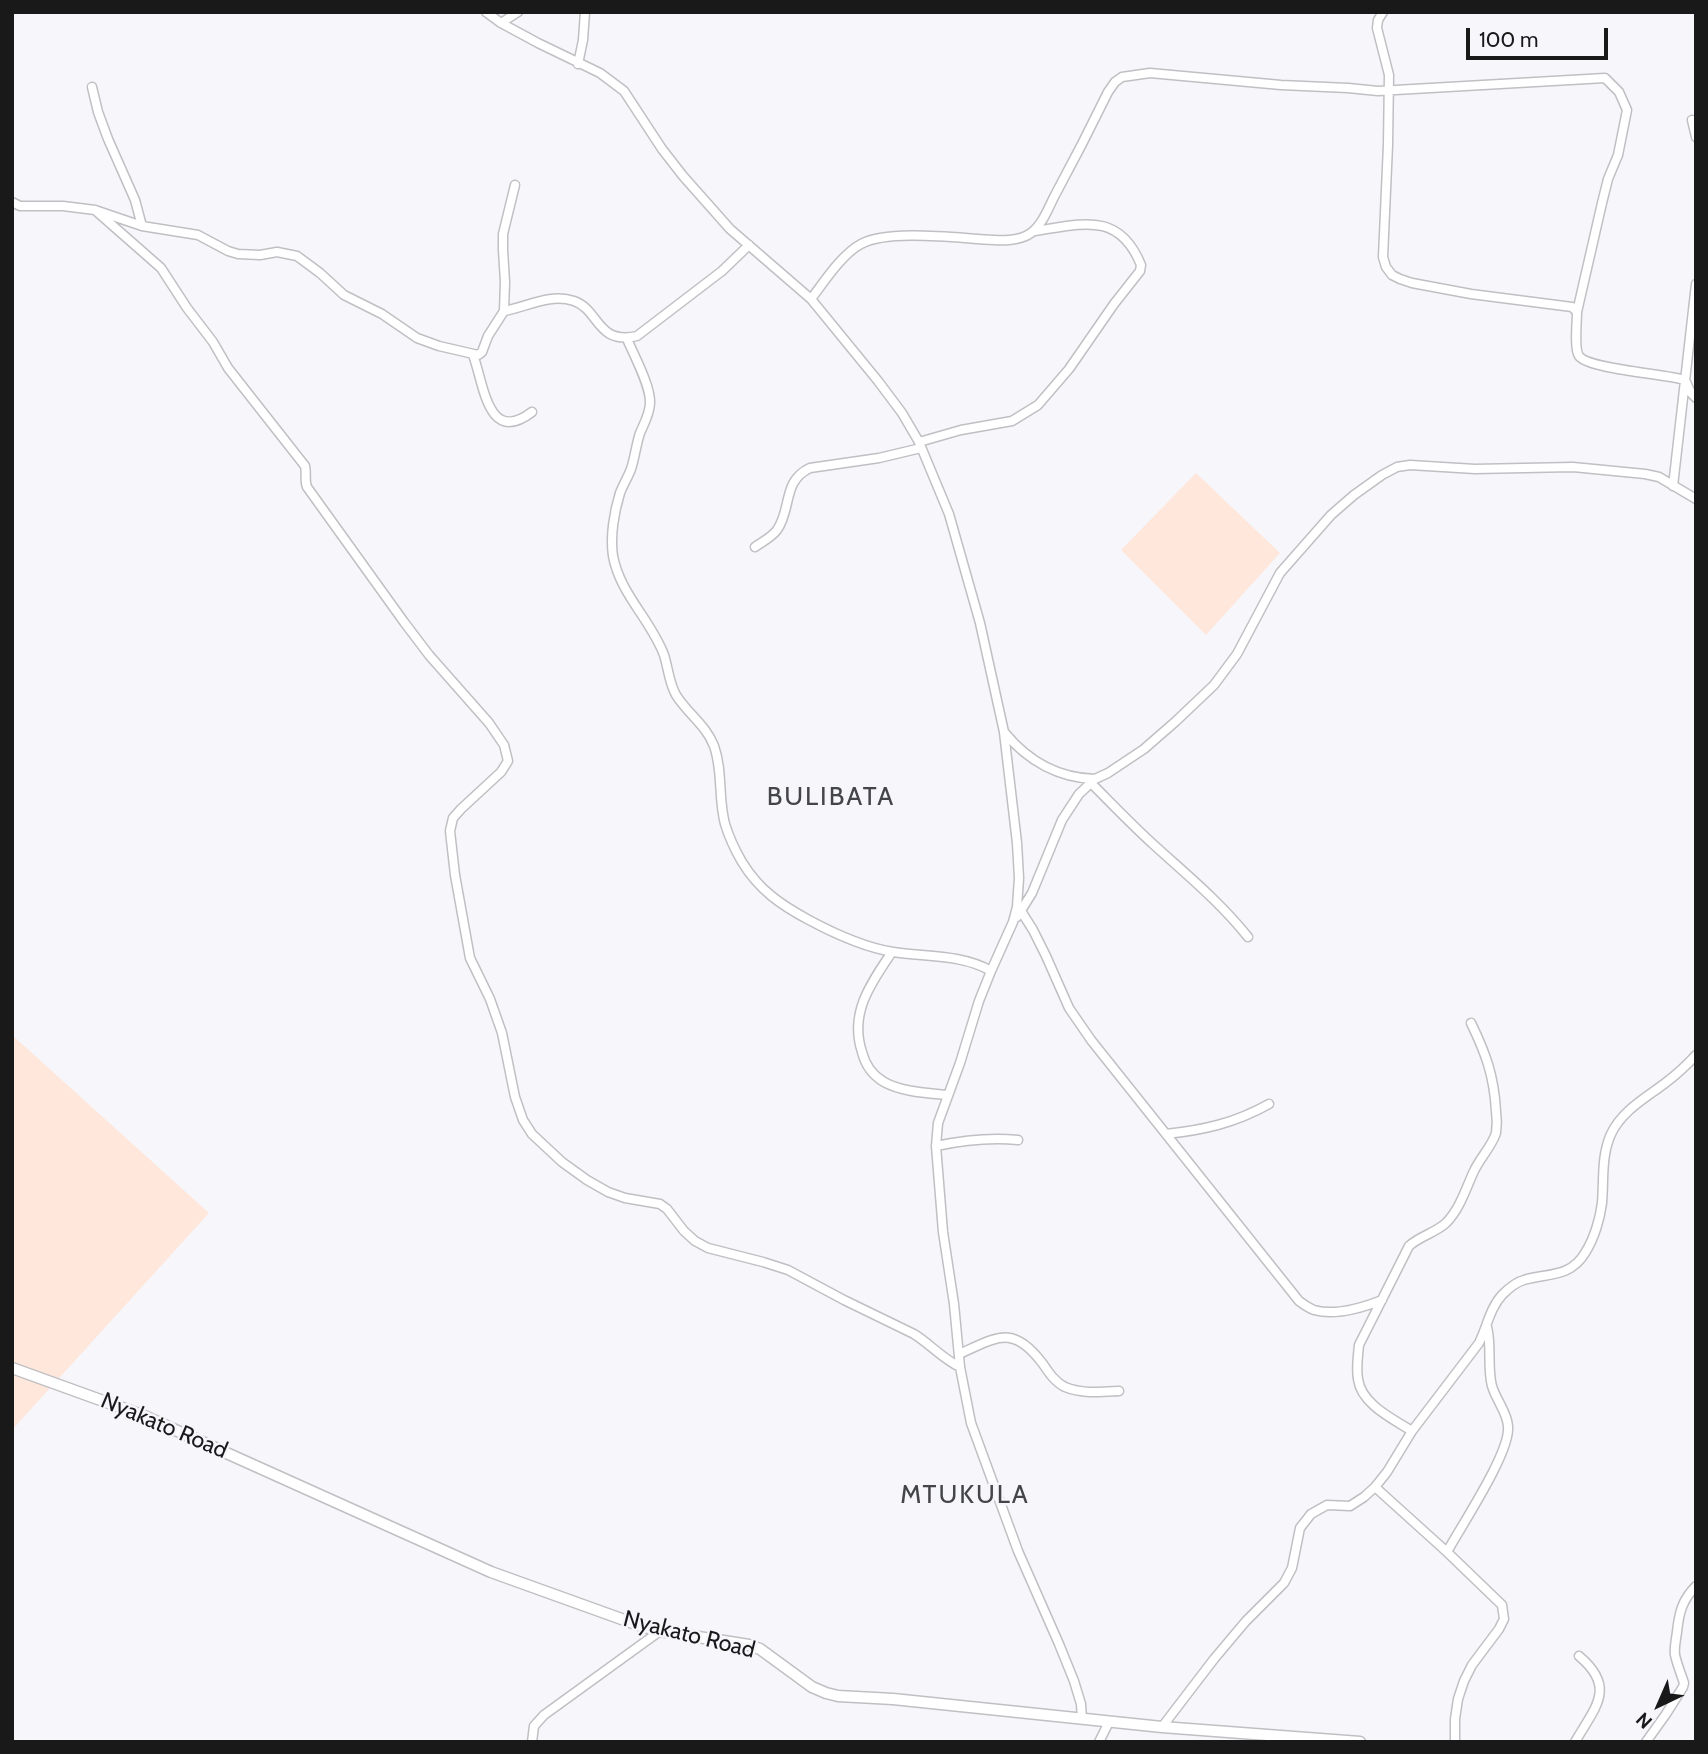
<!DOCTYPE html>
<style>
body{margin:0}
#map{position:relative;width:1708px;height:1754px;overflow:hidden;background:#f6f6fb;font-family:Cabin,sans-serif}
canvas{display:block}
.frame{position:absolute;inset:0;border:14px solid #19191a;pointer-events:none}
.north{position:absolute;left:1624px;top:1670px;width:70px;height:70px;-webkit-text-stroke:5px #f6f6fb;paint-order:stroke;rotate:224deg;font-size:19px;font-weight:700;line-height:28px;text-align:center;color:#19191a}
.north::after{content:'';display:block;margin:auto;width:24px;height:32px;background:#19191a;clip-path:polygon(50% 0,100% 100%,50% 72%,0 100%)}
.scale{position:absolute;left:1466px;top:28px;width:142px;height:32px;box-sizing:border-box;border:4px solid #19191a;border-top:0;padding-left:9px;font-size:21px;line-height:24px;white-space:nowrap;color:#19191a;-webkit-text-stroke:5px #f6f6fb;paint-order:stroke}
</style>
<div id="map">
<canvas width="1708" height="1754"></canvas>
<div class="frame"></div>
<div class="north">N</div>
<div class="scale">100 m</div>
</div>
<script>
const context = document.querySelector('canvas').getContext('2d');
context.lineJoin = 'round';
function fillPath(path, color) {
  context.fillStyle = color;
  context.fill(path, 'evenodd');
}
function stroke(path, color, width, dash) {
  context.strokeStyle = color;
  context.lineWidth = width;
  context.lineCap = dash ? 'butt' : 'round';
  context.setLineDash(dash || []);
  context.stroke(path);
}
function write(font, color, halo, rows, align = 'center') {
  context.font = font + ' Cabin,sans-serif';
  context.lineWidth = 5;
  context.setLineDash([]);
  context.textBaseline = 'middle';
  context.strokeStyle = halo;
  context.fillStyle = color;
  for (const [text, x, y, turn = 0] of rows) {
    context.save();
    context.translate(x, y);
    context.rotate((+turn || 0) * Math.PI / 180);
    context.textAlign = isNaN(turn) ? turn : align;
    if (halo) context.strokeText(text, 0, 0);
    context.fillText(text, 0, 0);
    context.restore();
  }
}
fillPath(new Path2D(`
 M1196,473L1280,553L1206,635L1121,550Z
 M12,1035L209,1213L12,1430Z`), '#ffe7dc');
const minor = new Path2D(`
 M486,12L501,23L538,43L600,73L624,91L662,149L683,176L730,229L811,299L878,381L902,413L919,442L949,514L980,623L1004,732L1017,843L1019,878L1017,907L1013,922L991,971L979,1001L960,1063L938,1123L936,1146L943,1232L954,1304L960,1367L971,1423L1018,1551L1059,1644L1074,1681L1081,1704L1082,1719
 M1383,12L1378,20L1377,28L1389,75L1388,145L1383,257L1386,267L1392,275L1400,279L1412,283L1471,294L1572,307L1577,312C1577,322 1574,349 1579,356C1588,369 1666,374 1685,380L1691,393L1696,398
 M501,23L518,12
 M578,64L583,40L585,12
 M92,87L98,112L108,139L135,200L142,226
 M1692,120L1696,137
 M12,202L20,206H63L95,210L142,226L198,235L228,251L238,254L260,255L277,252L297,256L320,273L344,295L382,314L417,338L439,346L478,355L482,352L488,336L504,311L505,282L503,250V234L515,185
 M95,210L161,268L187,308L213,342L228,368L305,466C307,474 304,479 307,487L404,622L429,655L489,723L504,745L508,761L501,772L461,809L453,818L450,831L455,875L470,958L490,999L502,1033L515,1097L523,1120L532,1134L562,1162L587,1180L608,1192L625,1198L660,1204L667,1209L684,1231L695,1241L708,1248L763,1262L788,1270L844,1300L914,1334C930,1344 943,1359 960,1367
 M811,299C824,282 842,254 861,244C886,230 950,237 978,239C995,240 1017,243 1031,233C1042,225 1048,209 1054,197C1073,162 1091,127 1108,92L1115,82L1122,77L1150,73L1281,85L1348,88L1378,91L1605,78L1619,92L1627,110L1618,155L1608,179L1602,203L1577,312
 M504,311C527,307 550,293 574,301C600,310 596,345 637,336L722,271L749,245
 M627,339C634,355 651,387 650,403C650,413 644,424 640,433C636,445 635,457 631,469C628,477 623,485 620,493C614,512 610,537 613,556C620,594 651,620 664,655C668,667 669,683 676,695C687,713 706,725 714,746C723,771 718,798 725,824C729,837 735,850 742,862C759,890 781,905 809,920C835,934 863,947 893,952C925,957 962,954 991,971
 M473,355C484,383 487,446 532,412
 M919,442L961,430L1012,421L1038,405L1069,369L1114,304L1140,271L1141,265C1119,211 1082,224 1035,231
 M1673,486L1696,284
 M755,547C762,542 772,537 777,530C792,509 782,481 810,468L879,458L921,448
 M1005,733C1028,761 1059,778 1095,779
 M1091,783C1112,804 1132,825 1154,845C1187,875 1220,902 1248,937
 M1021,911L1033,930L1046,956L1069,1008L1091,1040L1299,1301C1303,1304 1309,1308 1314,1310C1335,1316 1362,1308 1382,1300
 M1017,917L1032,893L1062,820L1079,794L1095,779L1108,773L1144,749L1175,722L1214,685L1237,654L1280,573L1331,515L1354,495L1382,475L1397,467L1410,465L1475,469L1573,467L1645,474L1659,477L1696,499
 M892,952C871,983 849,1013 862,1052C865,1064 872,1075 884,1082C902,1092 927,1093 947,1095
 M1166,1134C1204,1130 1235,1123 1269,1104
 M936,1146C964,1140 989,1137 1018,1140
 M959,1354C998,1337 1013,1324 1043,1364C1049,1373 1055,1382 1065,1387C1082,1394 1101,1392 1119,1391
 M1412,1431C1393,1419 1361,1404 1358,1379C1356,1368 1358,1356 1359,1345L1409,1246C1420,1236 1435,1233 1446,1223C1460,1209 1466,1188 1474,1171C1480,1158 1492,1146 1496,1133C1497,1126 1497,1118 1496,1111C1494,1076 1486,1054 1471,1023
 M1375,1487L1447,1552L1502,1605L1504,1619L1499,1629L1472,1665L1464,1681L1458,1699L1455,1719V1742
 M1447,1552C1461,1526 1511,1452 1508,1426C1507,1412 1496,1400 1492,1386C1487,1367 1492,1347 1487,1327
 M1162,1727L1214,1659L1246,1621L1284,1583L1292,1568L1300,1528L1311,1514L1327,1505L1350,1506L1364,1497L1375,1487L1387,1472L1412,1431L1479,1343C1487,1327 1490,1308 1502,1295C1508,1289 1516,1282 1524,1280C1547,1273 1570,1278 1585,1253C1594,1239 1600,1219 1602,1203C1604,1180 1601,1156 1611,1134C1622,1111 1644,1099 1664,1084C1676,1075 1686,1066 1696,1055
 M532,1742L534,1726L544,1715L660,1631
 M1099,1742L1109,1722
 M1575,1742C1595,1707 1617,1688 1579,1656
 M1646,1742L1666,1714L1683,1687L1684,1683C1681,1674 1677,1664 1675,1655C1674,1647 1676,1640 1677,1632C1679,1613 1682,1600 1696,1586`);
const tertiary = new Path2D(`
 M12,1368L142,1415L491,1572L641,1626L660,1631L749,1645L760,1649L812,1687L826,1693L838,1696L893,1699L1162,1727L1360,1742`);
stroke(minor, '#c0c0c4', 11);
stroke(tertiary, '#c0c0c4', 13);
stroke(minor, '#fff', 8);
stroke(tertiary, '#fff', 10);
write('23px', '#19191a', '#f6f6fb', [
 ["Nyakato Road",164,1426,23],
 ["Nyakato Road",689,1635,14]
]);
context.letterSpacing = '2px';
write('26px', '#444548', '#f6f6fb', [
 ["BULIBATA",831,797],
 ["MTUKULA",965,1495]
]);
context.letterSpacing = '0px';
</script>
